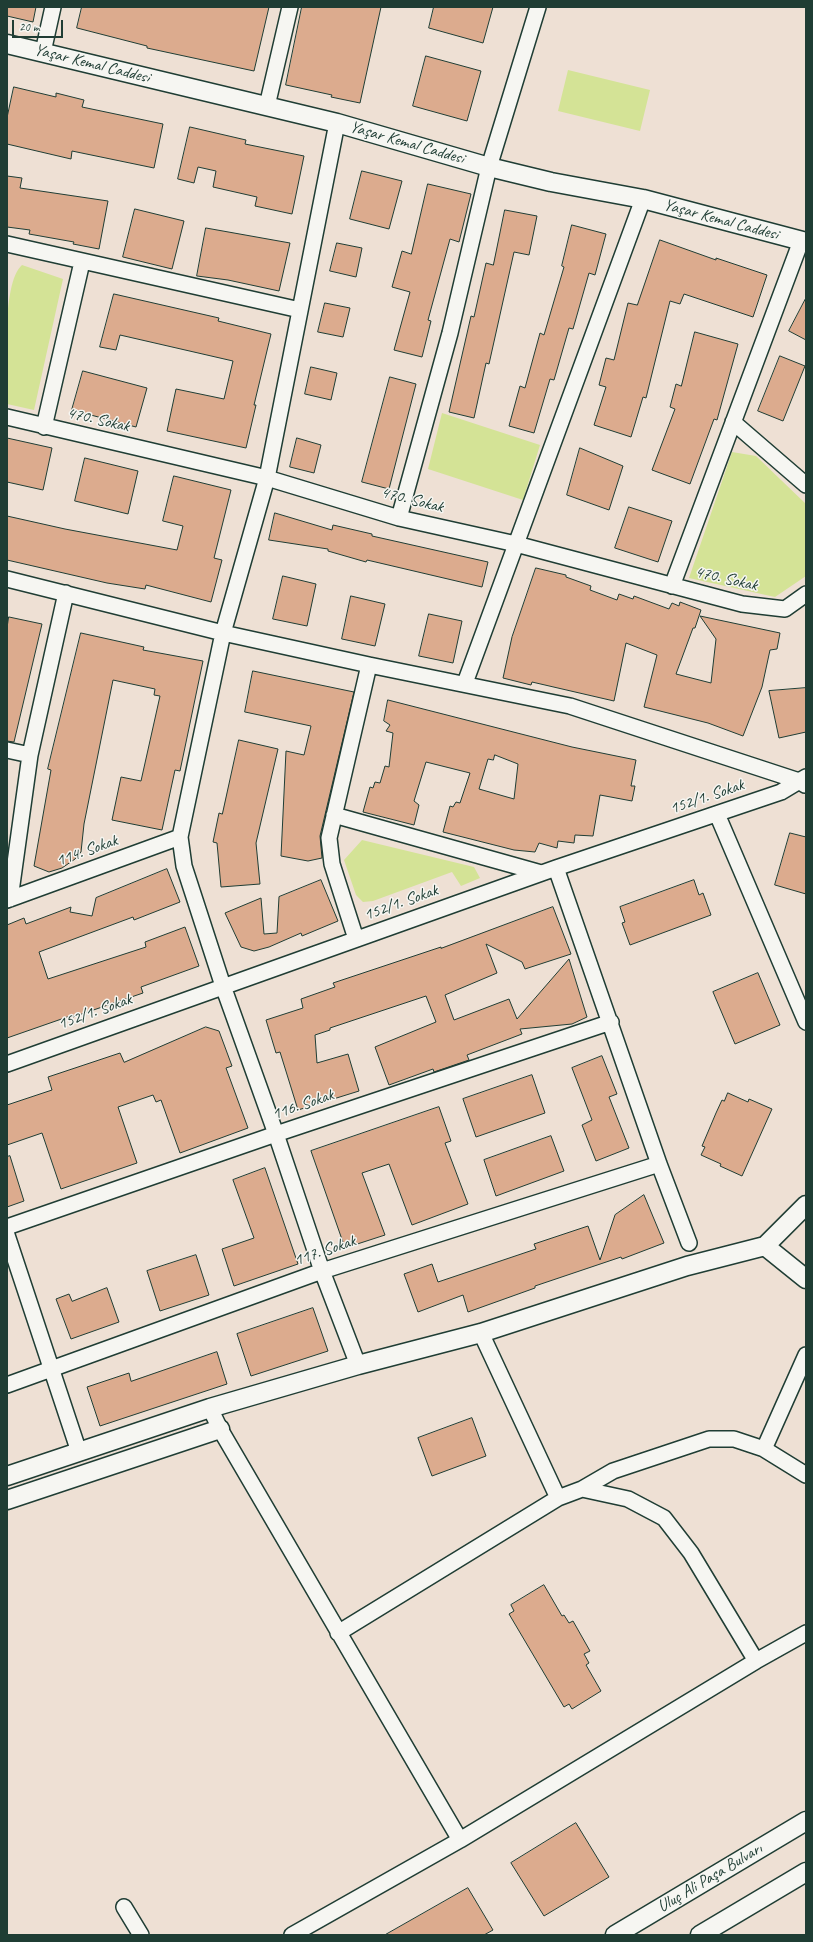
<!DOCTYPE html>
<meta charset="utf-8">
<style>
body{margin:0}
#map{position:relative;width:813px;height:1942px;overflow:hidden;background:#eee0d4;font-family:Caveat,sans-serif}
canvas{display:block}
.frame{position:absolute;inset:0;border:8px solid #1f3d34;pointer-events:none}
.scale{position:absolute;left:12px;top:20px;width:51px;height:18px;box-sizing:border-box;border:2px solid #1f3d34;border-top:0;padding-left:5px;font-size:12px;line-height:14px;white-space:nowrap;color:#1f3d34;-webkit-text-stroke:3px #f6f6f2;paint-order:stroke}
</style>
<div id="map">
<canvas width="813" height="1942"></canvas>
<div class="frame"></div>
<div class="scale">20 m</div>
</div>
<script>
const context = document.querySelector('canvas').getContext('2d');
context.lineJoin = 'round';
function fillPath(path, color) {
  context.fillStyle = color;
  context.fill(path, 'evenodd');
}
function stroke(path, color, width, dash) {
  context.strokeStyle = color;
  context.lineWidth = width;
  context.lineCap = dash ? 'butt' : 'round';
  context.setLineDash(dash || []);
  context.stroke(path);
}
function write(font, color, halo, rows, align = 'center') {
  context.font = font + ' Caveat,sans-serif';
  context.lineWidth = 3;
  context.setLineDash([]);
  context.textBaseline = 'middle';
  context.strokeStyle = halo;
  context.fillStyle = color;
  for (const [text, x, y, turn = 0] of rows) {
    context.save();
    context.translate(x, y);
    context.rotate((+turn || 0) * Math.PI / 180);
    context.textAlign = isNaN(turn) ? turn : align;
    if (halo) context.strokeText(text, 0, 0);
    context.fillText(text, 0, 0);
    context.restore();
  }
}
fillPath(new Path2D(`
 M568,70L650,90L640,131L558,111Z
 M22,265L63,279L34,410L7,404C7,375 1,283 22,265Z
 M442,413L540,445L523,500L428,469Z
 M732,452L756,456L806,504V576L775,597L689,578Z
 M362,840L474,867L480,878L461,886L452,872L373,901L363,902L356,895L344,860Z`), '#d4e396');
const building = new Path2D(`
 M7,7H36L33,22L7,16Z
 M82,7H269L254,71L147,48V46L77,28Z
 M302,7H381L360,103L331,97L332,95L286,85Z
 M434,7H493L483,43L429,28Z
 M426,56L481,71L467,121L413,106Z
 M14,87L56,97V93L84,100L82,107L163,124L154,168L72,151L71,159L7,144V118Z
 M190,127L246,140L245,144L304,156L292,214L255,206L257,197L213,187L216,171L198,167L194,183L178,179Z
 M362,171L402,181L389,229L350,219Z
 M7,176L22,178L20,188L108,201L99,249L73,244L74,242L29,234L30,230L7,227Z
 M428,184L471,194L459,242L450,239L428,320L431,321L422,357L394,350L410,292L392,287L402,251L411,254Z
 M135,209L184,221L172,269L123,257Z
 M505,210L537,216L529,255L514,252L489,364L486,363L474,418L449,412L471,316L474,317L486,263L493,265Z
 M572,225L606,234L595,275L589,273L573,329L569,328L554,380L550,379L534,433L509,426L520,386L525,388L540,333L544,335L564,267L562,266Z
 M206,228L290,243L279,291L228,280L197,276Z
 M660,240L716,260V258L767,275L753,317L684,294L680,304L670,301L646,398L643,397L631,437L594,425L606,387L599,385L606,358L614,360L628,303L637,305Z
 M337,243L362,248L356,277L330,271Z
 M114,294L219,318L218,321L271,334L254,405H256L246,448L167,431L176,389L224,399L233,361L120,335L116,350L100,347Z
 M806,298V340L789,331Z
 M325,303L350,308L343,337L318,332Z
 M695,332L738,344L717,420L714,419L690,484L652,470L675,409L670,407L676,384L681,386Z
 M780,356L805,366L783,421L758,411Z
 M311,367L337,373L331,400L305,394Z
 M83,371L147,388L136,427L72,410Z
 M390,377L416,384L389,489L362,482Z
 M7,438L52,448L43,490L7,482Z
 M297,438L321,445L314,473L290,467Z
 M580,448L623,466L609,510L567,495Z
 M85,458L138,471L128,514L75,501Z
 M174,476L231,490L214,558L222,560L211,602L146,585L145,589L107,583L7,560V516L65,529L177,550L183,526L163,521Z
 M629,507L672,521L658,562L615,548Z
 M275,513L332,530L333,525L372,534V536L488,562L482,587L367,560L366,562L328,551V549L269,540Z
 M536,568L566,575V577L591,586L590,590L617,600L619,594L633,599L634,596L669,609L672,603L679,606L680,602L701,610L695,628H693L676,674L711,683L716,639L700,616L780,633L777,649L770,650L762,687L743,736L708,723L644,707L657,655L626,643L614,701L532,682L531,685L503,678L512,637Z
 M283,576L316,584L307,626L273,619Z
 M351,596L385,604L375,646L342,639Z
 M429,614L462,621L453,663L419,656Z
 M9,617L42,624L14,742L7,741V628Z
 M81,633L144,647L143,650L203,661L180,771L175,770L162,830L112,820L121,777L141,781L160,696L154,695L155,689L113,680L84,824L81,852L75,859L62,868L49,872L34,866L51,770L48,769Z
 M253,671L354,692L320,836L322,858L308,861L281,856L286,751L304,755L311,726L245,712Z
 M806,688V732L779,738L769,691Z
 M388,700L572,747L636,760L631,786H635L632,801L600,795L593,836L575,835L574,843L558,841L557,848L539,843L535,852L514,850L443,832L450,806L453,807L456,802L460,803L470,773L426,762L414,801L419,805L414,825L363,812L370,787L373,788L375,782L380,783L385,766L389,767L393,733L386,731L390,725L384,721ZM495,755L518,764L514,799L479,789L488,759L493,760Z
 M239,740L278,749L256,843L260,884L221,887L217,843L213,842L219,813L222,814Z
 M790,833L806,837V894L775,885Z
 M167,869L180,902L134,920L133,917L39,952L48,979L146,947L145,942L185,927L199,966L141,987L143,993L73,1017V1015L7,1038V925L24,918L26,924L71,907L70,912L92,916L96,898Z
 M321,880L338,921L302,936L301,933L269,947L254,951L241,947L225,913L261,898L264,934L277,933L279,897Z
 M694,880L699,895L703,893L711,915L630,945L622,923L625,922L620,907Z
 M553,907L571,954L525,969L522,962L486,944L497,973L445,995L454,1020L509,999L517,1019L569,959L587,1017L572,1024L520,1029L522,1034L467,1055L469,1060L434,1072L433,1069L389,1085L375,1047L436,1022L426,996L330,1028V1030L315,1035L317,1063L348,1054L359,1091L298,1110L280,1052L276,1053L266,1020L303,1008L301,999L335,987L333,983L441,947V948Z
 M758,973L780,1025L735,1044L713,992Z
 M206,1027L219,1031L232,1066L226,1068L248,1128L180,1153L161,1100L156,1102L153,1095L118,1107L137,1163L61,1189L42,1133L7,1145V1105L52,1090L48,1077L120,1053L124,1062Z
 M602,1056L617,1094L609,1097L629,1148L596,1161L582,1125L592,1120L572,1068Z
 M532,1075L545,1113L476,1137L463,1099Z
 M728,1093L748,1102L749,1099L772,1109L742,1176L720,1166L721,1164L701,1155L705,1147L702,1146L716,1113L722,1100L724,1101Z
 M439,1107L451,1141L445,1143L468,1204L412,1225L389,1164L362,1173L385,1235L345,1248L311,1151Z
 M551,1136L564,1171L496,1196L484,1160Z
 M10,1156L24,1201L7,1207V1157Z
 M265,1168L298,1264L234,1286L222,1249L254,1238L233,1180Z
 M644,1195L664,1243L622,1259L621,1257L535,1286V1288L468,1312L463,1295L418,1312L404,1274L432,1264L438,1282L536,1249L534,1244L588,1226L600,1260L615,1215Z
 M196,1255L209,1295L160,1311L147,1271Z
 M107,1288L119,1322L71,1339L56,1299L69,1294L72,1301Z
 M313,1308L328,1351L251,1376L237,1334Z
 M217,1352L227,1384L100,1426L87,1387L129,1373L131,1381Z
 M472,1418L486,1456L432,1476L418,1438Z
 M544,1585L562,1616L564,1615L569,1623L573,1621L590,1651L584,1654L589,1663L586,1665L601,1691L572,1709L569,1704L564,1707L509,1614L514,1611L511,1605Z
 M576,1823L609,1877L544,1916L511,1863Z
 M468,1888L493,1930L484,1935H385Z`);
fillPath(building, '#dcab8e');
stroke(building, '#1f3d34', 1);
const minor = new Path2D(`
 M43,52L53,7
 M267,106L290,7
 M337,123L267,478L223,633L180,837L184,866L223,986L276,1134L322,1271L358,1365
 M7,244L300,310
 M7,417L267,478L399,518L516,544L742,604L785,609L806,594
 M733,422L806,485
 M44,427L82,262
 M399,518L450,333L489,167L538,7
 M7,579L223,633L369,665L570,706L799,781L805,785
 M672,586L801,241
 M465,683L643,199
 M7,750L30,755
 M717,814L806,1022
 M334,815L541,873
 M556,868L659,1164L689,1243
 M10,899L30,755L66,593
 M7,900L180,837
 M356,939L332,864L329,838L369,665
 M7,1064L556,868L781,792L806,777
 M7,1227L276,1134L611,1022
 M7,1235L79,1452
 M481,1333L558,1498
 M7,1385L322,1271L659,1164
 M210,1408L220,1429L460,1840
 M764,1449L806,1355
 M582,1489L613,1471L709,1439H734L764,1449L806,1475
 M338,1633L558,1498L582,1489L628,1499L664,1518L691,1553L756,1661
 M124,1907L141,1935
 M292,1935L460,1840L756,1661L806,1633`);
const tertiary = new Path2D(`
 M7,44L337,123L489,167L551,182L643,199L806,242
 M765,1246L806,1279
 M7,1476L210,1408L358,1365L481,1333L687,1266L765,1246L806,1205
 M7,1500L220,1429
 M615,1935L806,1821
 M700,1935L806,1872`);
stroke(minor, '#1f3d34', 18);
stroke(tertiary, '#1f3d34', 21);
stroke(minor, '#f6f6f2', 15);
stroke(tertiary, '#f6f6f2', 18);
write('17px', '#1f3d34', '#f6f6f2', [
 ["Yaşar Kemal Caddesi",92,64,14],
 ["Yaşar Kemal Caddesi",407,143,16],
 ["Yaşar Kemal Caddesi",721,220,15],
 ["470. Sokak",98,420,13],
 ["470. Sokak",412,500,14],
 ["470. Sokak",726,579,13],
 ["152/1. Sokak",707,797,-19],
 ["114. Sokak",87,851,-20],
 ["152/1. Sokak",401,903,-20],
 ["152/1. Sokak",95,1012,-20],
 ["116. Sokak",303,1105,-19],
 ["117. Sokak",325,1251,-19],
 ["Uluç Ali Paşa Bulvarı",710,1878,-31]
]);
</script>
